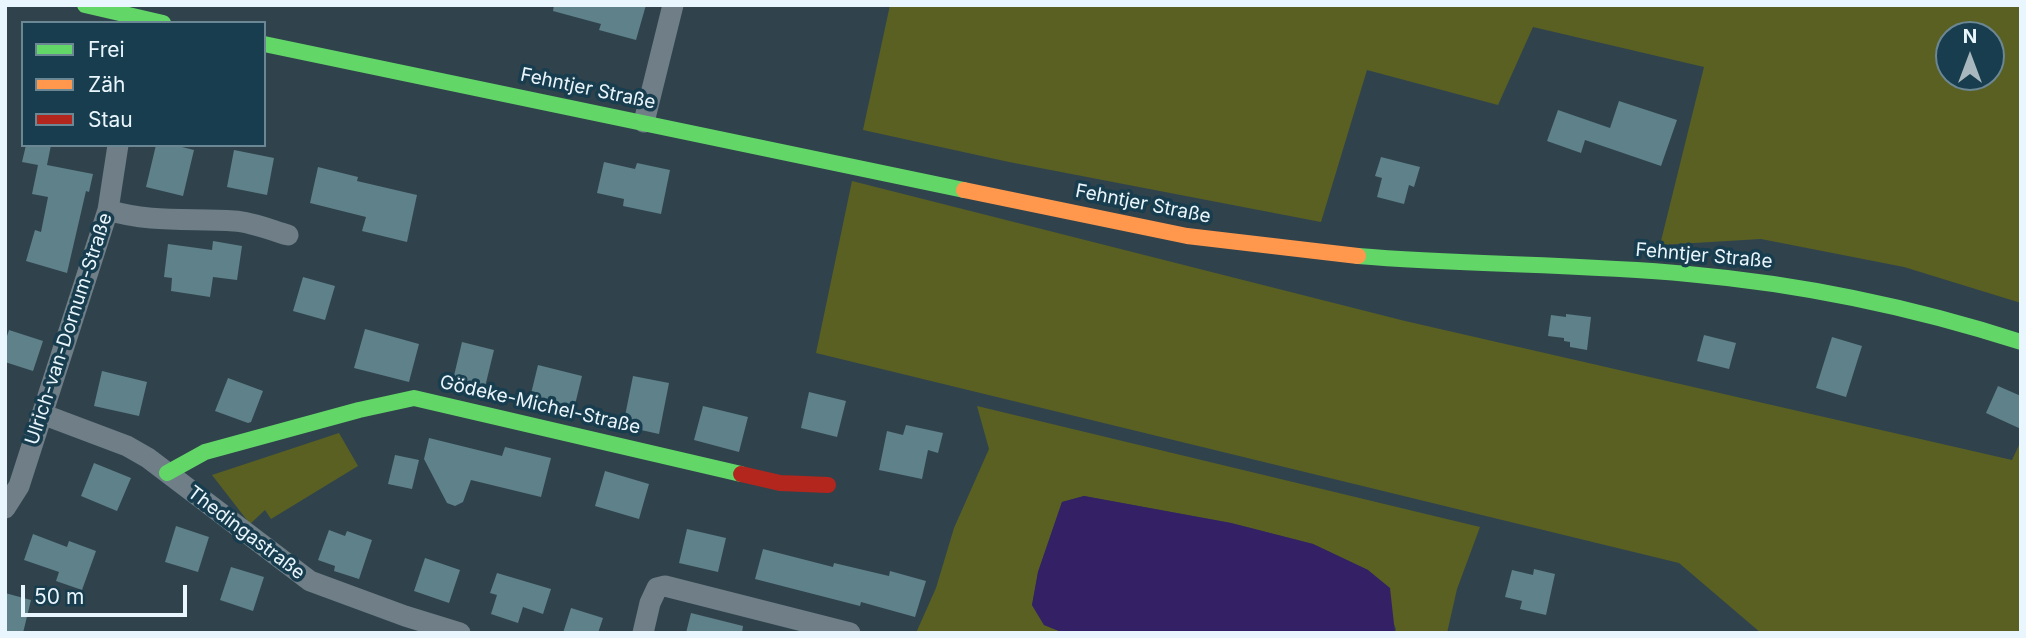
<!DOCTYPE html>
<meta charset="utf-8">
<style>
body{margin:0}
#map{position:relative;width:2026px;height:638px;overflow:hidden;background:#30434c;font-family:Inter,sans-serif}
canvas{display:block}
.frame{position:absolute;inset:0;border:7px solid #eaf6fd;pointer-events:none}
.legend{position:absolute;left:21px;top:21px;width:245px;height:126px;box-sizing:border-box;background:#183d4e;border:2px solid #6c8794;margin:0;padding:9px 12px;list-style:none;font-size:21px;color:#eaf6fd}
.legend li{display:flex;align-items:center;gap:14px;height:35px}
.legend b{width:35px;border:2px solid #6c8794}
.north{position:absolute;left:1935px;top:21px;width:70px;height:70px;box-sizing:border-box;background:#183d4e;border:2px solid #6c8794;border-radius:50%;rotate:0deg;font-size:19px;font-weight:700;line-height:28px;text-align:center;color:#eaf6fd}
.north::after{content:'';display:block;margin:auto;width:24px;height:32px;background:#a9b7bf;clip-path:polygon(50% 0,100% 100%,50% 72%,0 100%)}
.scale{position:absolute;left:21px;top:585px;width:166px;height:32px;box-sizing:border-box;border:4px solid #eaf6fd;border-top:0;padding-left:9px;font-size:21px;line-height:24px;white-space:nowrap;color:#eaf6fd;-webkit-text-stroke:5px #183d4e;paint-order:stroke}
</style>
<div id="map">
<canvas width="2026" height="638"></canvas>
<div class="frame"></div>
<ul class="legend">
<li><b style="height:9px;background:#63d668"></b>Frei</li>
<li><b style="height:9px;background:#ff974d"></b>Zäh</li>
<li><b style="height:9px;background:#b3261e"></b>Stau</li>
</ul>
<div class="north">N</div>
<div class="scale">50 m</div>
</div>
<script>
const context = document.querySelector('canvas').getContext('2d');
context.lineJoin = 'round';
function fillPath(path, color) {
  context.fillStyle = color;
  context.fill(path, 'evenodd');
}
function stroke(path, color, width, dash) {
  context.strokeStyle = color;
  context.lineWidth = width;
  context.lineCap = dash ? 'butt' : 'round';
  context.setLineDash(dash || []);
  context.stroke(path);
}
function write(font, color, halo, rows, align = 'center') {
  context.font = font + ' Inter,sans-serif';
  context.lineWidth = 7;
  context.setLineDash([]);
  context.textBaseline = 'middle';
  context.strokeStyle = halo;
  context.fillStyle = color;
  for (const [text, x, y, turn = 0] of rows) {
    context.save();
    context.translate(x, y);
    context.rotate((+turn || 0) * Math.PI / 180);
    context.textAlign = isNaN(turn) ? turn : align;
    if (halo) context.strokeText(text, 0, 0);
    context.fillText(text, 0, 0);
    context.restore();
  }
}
fillPath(new Path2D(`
 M890,5H2021V303L1904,267L1761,239L1660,245L1704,67L1533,27L1498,105L1367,70L1321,222L1009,162L863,130ZM1949,35H1991V77H1949Z
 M852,181L1405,321L2012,460L2021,441V633H1761L1679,563L816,353Z
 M977,406L1480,527L1457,589L1447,633H1395L1396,629L1368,570L1313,544L1231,523L1084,496L1062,502L1038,572L1032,605L1044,625L1064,633H916L936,588L954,528L989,449Z
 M339,433L358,466L271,519L265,510L250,524L212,475Z`), '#5a6022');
fillPath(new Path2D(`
 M1084,496L1231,523L1313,544L1368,570L1390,588L1395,633H1064L1044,625L1032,605L1038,572L1062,502Z`), '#342065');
fillPath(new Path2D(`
 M554,5H646L636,40L599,30L601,24L553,11Z
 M1619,101L1677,120L1661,166L1585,140L1581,153L1547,141L1558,110L1610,128Z
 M26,145H51L47,165L93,174L89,192L86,191L67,273L26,261L35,230L41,232L48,197L32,194L38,165L22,162Z
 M156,145H174L194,150L183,196L146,187Z
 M234,150L274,158L267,195L227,187Z
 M1381,157L1420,167L1414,187L1409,185L1404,204L1377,197L1382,178L1375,176Z
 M604,162L635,169L637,163L670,170L661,214L623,206L624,199L597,193Z
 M318,167L358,177L357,181L417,195L407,242L362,231L366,217L310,203Z
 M213,241L242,246L237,280L213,277L210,297L171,291L172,278L164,277L168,244L212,250Z
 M303,277L335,286L325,320L293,311Z
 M1566,314L1591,317L1587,350L1570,347V342L1564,341V338L1548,336L1551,315L1566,317Z
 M365,329L419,344L409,382L354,368Z
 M9,330L43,341L33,371L5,362V342Z
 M1704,335L1736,343L1729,369L1697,361Z
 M1832,337L1862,346L1846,397L1816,388Z
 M462,342L494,350L485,387L453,380Z
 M538,365L582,376L572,417L528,406Z
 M102,371L147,382L139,416L94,406Z
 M633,376L669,383L659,434L623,426Z
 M228,378L263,391L251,422L248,423L215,411Z
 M1998,386L2021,396V429L1986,413Z
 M809,392L846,401L837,437L801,428Z
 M703,406L748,417L739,452L694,440Z
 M906,425L943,433L938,453L928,450L922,479L879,470L887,431L903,435Z
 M429,438L502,456L505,447L551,458L541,497L471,480L463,502L455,506L447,503L424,459Z
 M395,455L419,460L412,489L388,484Z
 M94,463L131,478L117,511L81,496Z
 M605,471L649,484L639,519L595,506Z
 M176,526L209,537L198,572L165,562Z
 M687,529L726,538L718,572L679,563Z
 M329,530L345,536L347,531L372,540L359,579L334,571L335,566L318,560Z
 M33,534L67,547L69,541L96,551L82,590L56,581L59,572L24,560Z
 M763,549L833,567L834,563L889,576L890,571L926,581L915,617L861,602L860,606L755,579Z
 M425,558L460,570L449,603L414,591Z
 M231,567L264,577L253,611L220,600Z
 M1534,569L1555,574L1546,615L1520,609L1522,601L1505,597L1512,570L1533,575Z
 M497,573L551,589L543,614L523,607L518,623L491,614L497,595L490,593Z
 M5,593L31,600L23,633H5Z
 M571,608L603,618L598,633H563Z
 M691,613L743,626L742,633H686Z`), '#5e818a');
stroke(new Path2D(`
 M644,122L673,5
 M108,210C150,223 191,218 234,221C252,222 271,230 288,235
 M42,414L127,446L148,458L310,581L405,616L460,633
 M5,508L19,486L108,210L118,145
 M643,633L650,603L657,588L665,586L850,633`), '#6f7e87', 21);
stroke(new Path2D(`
 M85,5L163,23
 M264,44L964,190
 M1358,256C1467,265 1578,264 1688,274C1802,284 1912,307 2021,342
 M167,473L205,452L359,410L414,398L741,474`), '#63d668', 16);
stroke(new Path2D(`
 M964,190L1187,236L1358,256`), '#ff974d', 16);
stroke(new Path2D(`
 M741,474L780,483L828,485`), '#b3261e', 16);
write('19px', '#eaf6fd', '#183d4e', [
 ["Fehntjer Straße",588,89,12],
 ["Fehntjer Straße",1143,204,11],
 ["Fehntjer Straße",1704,256,5],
 ["Ulrich-van-Dornum-Straße",69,329,-72],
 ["Gödeke-Michel-Straße",540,405,13],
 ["Thedingastraße",246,533,37]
]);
</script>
